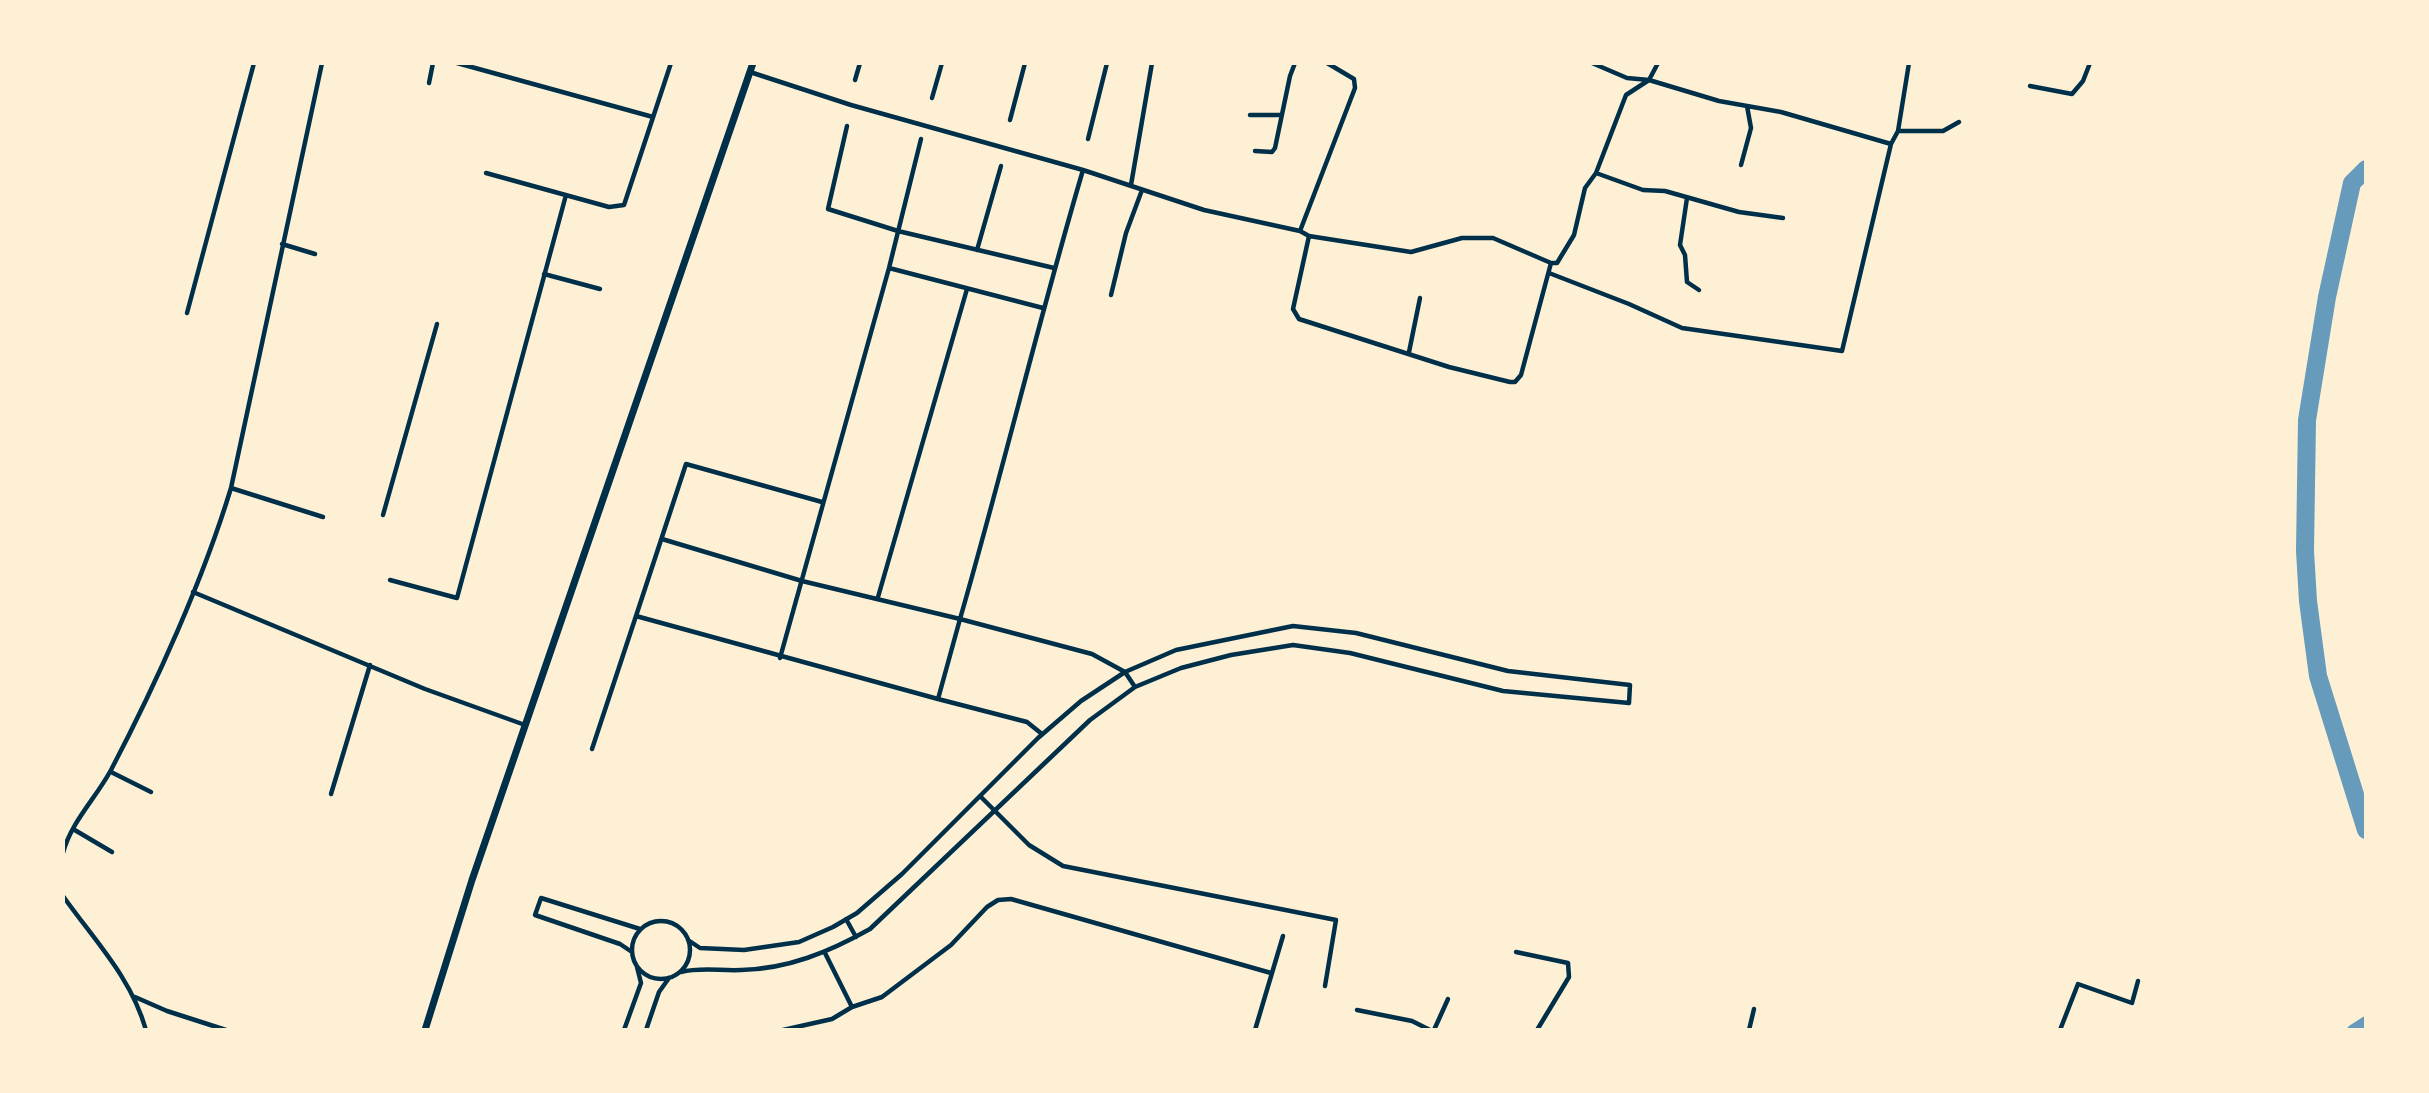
<!DOCTYPE html>
<style>
body{margin:0}
#map{position:relative;width:2429px;height:1093px;overflow:hidden;background:#fdf0d5;font-family:"Roboto Condensed",sans-serif}
canvas{display:block}
.frame{position:absolute;inset:0;border:65px solid #fdf0d5;pointer-events:none}
</style>
<div id="map">
<canvas width="2429" height="1093"></canvas>
<div class="frame"></div>
</div>
<script>
const context = document.querySelector('canvas').getContext('2d');
context.lineJoin = 'round';
function stroke(path, color, width, dash) {
  context.strokeStyle = color;
  context.lineWidth = width;
  context.lineCap = dash ? 'butt' : 'round';
  context.setLineDash(dash || []);
  context.stroke(path);
}
stroke(new Path2D(`
 M2352,1030L2366,1021`), '#669bbc', 10);
stroke(new Path2D(`
 M2366,169L2352,183L2327,297L2307,420L2305,551L2308,601L2318,676L2366,830`), '#669bbc', 18);
stroke(new Path2D(`
 M457,63L653,117
 M1592,63L1627,78L1649,80L1719,101L1781,112L1891,144
 M750,72L851,105L1083,170L1204,210L1300,231L1309,236L1411,252L1462,238H1493L1551,263H1557L1574,235L1585,188L1596,173L1626,95L1649,80L1658,63
 M855,80L860,63
 M429,83L433,63
 M2030,86L2072,94L2083,81L2090,63
 M932,98L942,63
 M1250,115H1282
 M1010,120L1025,63
 M847,126L828,209L898,231L1054,268
 M1898,131H1943L1959,122
 M1088,139L1107,63
 M1255,151L1272,152L1275,148L1290,76L1295,63
 M1741,165L1751,128L1747,106
 M1083,170C1039,319 1003,470 960,619L1092,654L1125,672L1135,687
 M486,173L609,207L624,205L671,63
 M1596,173L1643,190L1665,191L1739,212L1783,218
 M1131,185L1152,63
 M1687,198L1680,245L1685,255L1687,282L1699,290
 M1300,231L1355,88L1354,79L1327,63
 M1309,236L1293,309L1299,319L1449,367L1510,382H1515L1521,375L1551,263
 M282,244L315,254
 M977,250L1001,166
 M889,268L1043,308
 M1549,273L1629,304L1682,328L1842,351L1891,144L1898,131L1909,63
 M544,274L600,289
 M1111,295L1126,233L1142,190
 M187,313L254,63
 M1409,352L1420,298
 M231,488L323,517
 M383,515L437,324
 M390,580L457,598L566,195
 M193,592L425,689L525,725
 M878,597L967,289
 M636,616L686,464L822,502
 M780,658L889,268L921,139
 M938,699L1027,722L1042,734
 M592,749L636,616L938,699L960,619L802,581L662,539
 M111,772L151,792
 M331,794L370,665
 M980,796L1029,845L1063,866L1336,920L1325,986
 M73,829L112,852
 M63,853C71,822 96,798 111,770C156,684 203,580 231,488L322,63
 M63,896C94,940 131,977 146,1030
 M846,919L856,937
 M632 950a29 29 0 1 1 58 0a29 29 0 1 1-58 0Z
 M632,952L620,944L535,915L541,898L640,929
 M1516,952L1568,963L1569,977L1537,1030
 M825,953L852,1007
 M681,972C701,967 720,971 741,970C788,969 829,952 870,929L1090,720L1135,687L1181,668L1231,655L1293,645L1350,653L1503,691L1629,703L1630,685L1508,671L1356,633L1293,626L1176,650L1125,672L1081,701L1038,738L902,874L857,913L833,927L799,942L744,950L700,948L688,940
 M135,997L167,1011L226,1030
 M1357,1010L1412,1021L1430,1030
 M624,1030L641,983L637,967
 M646,1030L659,992L669,978
 M783,1030L832,1019L852,1007L882,997L951,945L987,907L998,900L1011,899L1271,973
 M1255,1030L1283,936
 M1434,1030L1448,999
 M1749,1030L1754,1009
 M2060,1030L2078,984L2132,1003L2138,981`), '#003049', 4.5);
stroke(new Path2D(`
 M425,1030L472,880L753,63`), '#003049', 7);
</script>
